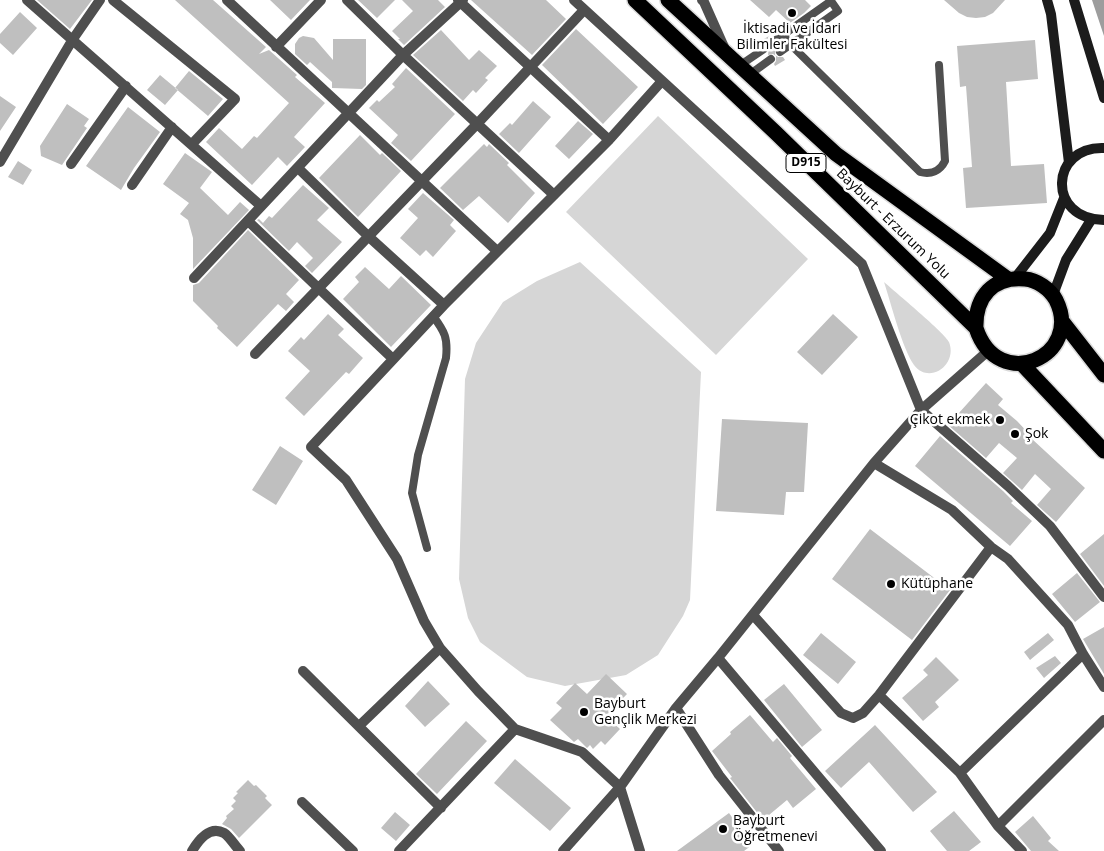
<!DOCTYPE html>
<meta charset="utf-8">
<style>
body{margin:0}
canvas{display:block;background:#fff}
</style>
<canvas width="1104" height="851"></canvas>
<script>
const context = document.querySelector('canvas').getContext('2d');
context.lineJoin = 'round';
function fillPath(path, color) {
  context.fillStyle = color;
  context.fill(path, 'evenodd');
}
function stroke(path, color, width, dash) {
  context.strokeStyle = color;
  context.lineWidth = width;
  context.lineCap = dash ? 'butt' : 'round';
  context.setLineDash(dash || []);
  context.stroke(path);
}
function write(font, color, halo, rows, align = 'center') {
  context.font = font + ' "Open Sans",sans-serif';
  context.lineWidth = 5;
  context.setLineDash([]);
  context.textBaseline = 'middle';
  context.strokeStyle = halo;
  context.fillStyle = color;
  for (const [text, x, y, turn = 0] of rows) {
    context.save();
    context.translate(x, y);
    context.rotate((+turn || 0) * Math.PI / 180);
    context.textAlign = isNaN(turn) ? turn : align;
    if (halo) context.strokeText(text, 0, 0);
    context.fillText(text, 0, 0);
    context.restore();
  }
}
fillPath(new Path2D(`
 M658,116L808,259L716,355L566,212Z
 M580,262L701,372L690,600L683,616L658,655L626,675L565,686L527,677L480,642L468,618L459,579L465,379L476,343L503,302L537,281Z
 M884,282C894,291 946,334 949,342C958,365 929,385 914,365C902,348 891,303 884,282Z`), '#d6d6d6');
fillPath(new Path2D(`
 M1092,0H1104V36Z`), '#9d9d9d');
fillPath(new Path2D(`
 M37,0H92L70,29Z
 M175,0H213L266,47L259,54L269,50L297,75L295,77L325,103L294,137L305,147L287,166L278,157L252,185L206,142L219,128L242,149L254,136L257,138L289,103Z
 M270,0H310L291,20Z
 M358,0H395L377,18Z
 M402,0H438L445,7L404,45L398,39H400L392,31L413,11Z
 M471,0H546L566,19L532,55Z
 M750,0H805L811,6L804,13L790,23L776,10L769,17Z
 M944,0H1005L993,13L985,17L976,18L967,17L959,13Z
 M20,12L37,28L13,55L0,43V34Z
 M576,29L638,87L603,124L542,65Z
 M441,30L469,60L479,50L497,66L485,78L488,80L476,93L473,90L463,101L413,55Z
 M303,36L314,38L333,60V39H366V85L362,89L332,88V82L310,62L307,65L295,54V44L299,38Z
 M769,36L768,45L771,47L776,46L775,55L778,57H783L785,60L775,66L774,64L776,61V56L773,54L768,55L769,46L766,44H761L759,42Z
 M1035,40L1038,79L1006,82L1011,166L1044,164L1047,203L966,208L963,168L972,167L966,86L960,87L957,46Z
 M406,68L455,114L411,161L391,143L398,135L369,108L377,100L379,102L395,87L392,84Z
 M189,71L223,99L208,116L175,88Z
 M160,75L178,90L165,105L147,90Z
 M0,96L16,107L0,131Z
 M533,101L551,117L519,153L499,134L510,123L512,125Z
 M67,104L89,119L84,126L87,128L62,165L41,156L40,146Z
 M128,107L160,132L134,168L121,190L86,166Z
 M578,121L593,134L569,159L555,146Z
 M360,135L380,155L382,153L401,171L358,217L319,178Z
 M484,144L487,147L489,144L509,163L507,165L535,193L508,223L479,196L463,210L440,188Z
 M185,153L212,172L200,188L228,215L240,202L249,210L193,269V238L188,220L180,214L189,203L163,184Z
 M18,161L32,170L23,185L8,177Z
 M303,185L329,208L317,220L342,242L312,273L305,266L313,258L297,242L289,251L257,220L259,219L263,223L269,216L272,218Z
 M423,193L454,220L450,225L456,231L433,257L426,250L420,256L400,238L418,218L408,209Z
 M248,230L299,280L286,294L294,302L286,311L278,304L237,347L217,328L218,326L193,301V285L199,283Z
 M365,267L389,289L401,276L431,305L391,347L343,299L359,282L355,277Z
 M328,314L344,329L338,335L363,358L349,374L346,372L304,416L285,398L310,371L288,351L301,337L304,340Z
 M833,314L858,337L822,375L797,352Z
 M986,383L1003,399L998,405L1017,421L1033,438L1032,439L1085,488L1056,522L1037,505L1051,489L1035,474L1022,490L1003,473L1017,458L999,443L986,458L948,425Z
 M722,419L808,423L804,492H786L784,515L716,511Z
 M940,436L1003,491L1013,501L1011,503L1032,521L1010,546L915,466Z
 M280,446L303,461L276,505L252,490Z
 M870,529L950,590L912,640L832,579Z
 M1104,534V586L1080,554Z
 M1077,573L1100,602L1075,622L1052,594Z
 M1104,627V674L1083,639Z
 M821,633L856,662L838,684L803,655Z
 M1048,633L1054,640L1030,660L1024,652Z
 M1055,656L1061,663L1044,678L1036,668Z
 M936,657L959,680L935,702L939,707L923,721L902,698L928,675L923,670Z
 M606,674L627,694L606,716L620,729L605,745L601,741L593,749L590,745L587,748L578,739L574,742L550,720L562,708L556,703L575,683L587,694Z
 M428,681L450,704L425,727L405,706Z
 M784,684L822,730L802,747L764,700Z
 M750,715L773,742L777,738L792,756L790,758L816,789L793,808L787,800L763,820L730,778L732,777L712,751L731,734L730,732Z
 M466,721L487,741L437,794L416,774Z
 M875,725L937,792L913,812L869,762L841,788L825,771Z
 M515,759L571,808L550,831L494,783Z
 M248,780L254,786L256,785L267,796L265,798L272,805L239,838L231,829L222,824L227,818L226,816L234,809L231,806L236,801L233,798L238,793L236,792Z
 M954,811L981,842L969,851H947L930,831Z
 M395,812L410,825L396,841L381,828Z
 M729,813L752,845L744,851H677Z
 M1033,816L1051,838L1048,841L1059,851H1031L1015,832Z`), '#bfbfbf');
const highway = new Path2D(`
 M635,0L776,133L976,328C998,395 1084,356 1056,300C1050,289 1037,280 1025,279C993,276 975,297 976,328
 M668,0L836,154L1008,279
 M1062,321L1104,375
 M1022,364L1104,451`);
stroke(highway, '#dbdbdb', 18);
stroke(new Path2D(`
 M783,35L791,45L920,172C931,175 940,171 945,161L939,65
 M773,42L831,1L838,11L780,52
 M739,66L764,49
 M749,75L771,59
 M427,548L412,493L418,455L446,358C448,338 445,332 433,316`), '#4f4f4f', 8);
stroke(new Path2D(`
 M27,0L261,206
 M113,0L235,99L192,144
 M227,0L497,251
 M347,0L403,55L554,195
 M458,0L609,140
 M574,0L862,264L921,410L1008,486L1050,526L1104,597
 M702,0L704,2L724,47
 M276,47L321,0
 M0,162L73,39L100,0
 M71,164L126,86
 M298,168L368,236L444,305
 M132,185L172,127
 M248,221L393,359
 M194,278L403,55L463,0
 M255,354L477,124L584,10
 M874,463L952,510L991,547L1008,559L1068,625L1083,654L1104,687
 M753,615L841,713L853,718L863,713L879,695L991,547
 M718,658L881,851
 M303,671L441,808
 M879,695L960,773L998,826L1022,851
 M676,708L719,775L779,851
 M359,726L440,648
 M960,773L1083,654
 M302,802L353,851
 M998,826L1104,720
 M192,851C198,841 209,825 224,833C230,837 235,846 240,851
 M399,851L515,729
 M563,851L620,787L676,708L718,658L874,463L921,410L988,351
 M640,851L620,787L582,752L515,729L478,691L440,648L424,621L397,559L346,480L311,447L444,305L609,140L662,81`), '#4f4f4f', 10);
stroke(new Path2D(`
 M1047,0L1051,14L1069,163
 M1074,0L1104,98
 M1104,148C1050,146 1046,219 1104,220
 M1015,278L1050,233L1064,198
 M1053,295L1066,260L1091,220`), '#1c1c1c', 10);
stroke(highway, '#000', 15);
for (const [x, y, r, color] of [
 [792,13,5,"#000"],
 [1000,420,5,"#000"],
 [1015,434,5,"#000"],
 [891,584,5,"#000"],
 [584,712,5,"#000"],
 [723,829,5,"#000"]
]) {
  const dot = new Path2D();
  dot.arc(x, y, r, 0, 2 * Math.PI);
  context.fillStyle = color;
  context.fill(dot);
  stroke(dot, '#fff', 2);
}
for (const [x, y, w] of [
 [806,163,40]
]) {
  const box = new Path2D();
  box.roundRect(x - w / 2, y - 9.5, w, 19, 4);
  context.fillStyle = '#fff';
  context.fill(box);
  stroke(box, '#000', 1);
}
write('bold 12px', '#000', null, [
 ["D915",806,163]
]);
write('14px', '#000', '#fff', [
 ["İktisadi ve İdari",792,29,"center"],
 ["Bilimler Fakültesi",792,45,"center"],
 ["Çikot ekmek",990,420,"right"],
 ["Şok",1025,434],
 ["Kütüphane",901,584],
 ["Bayburt",594,704],
 ["Gençlik Merkezi",594,720],
 ["Bayburt",733,821],
 ["Öğretmenevi",733,837]
], 'left');
write('14px', '#000', '#fff', [
 ["Bayburt - Erzurum Yolu",893,224,44]
]);
</script>
